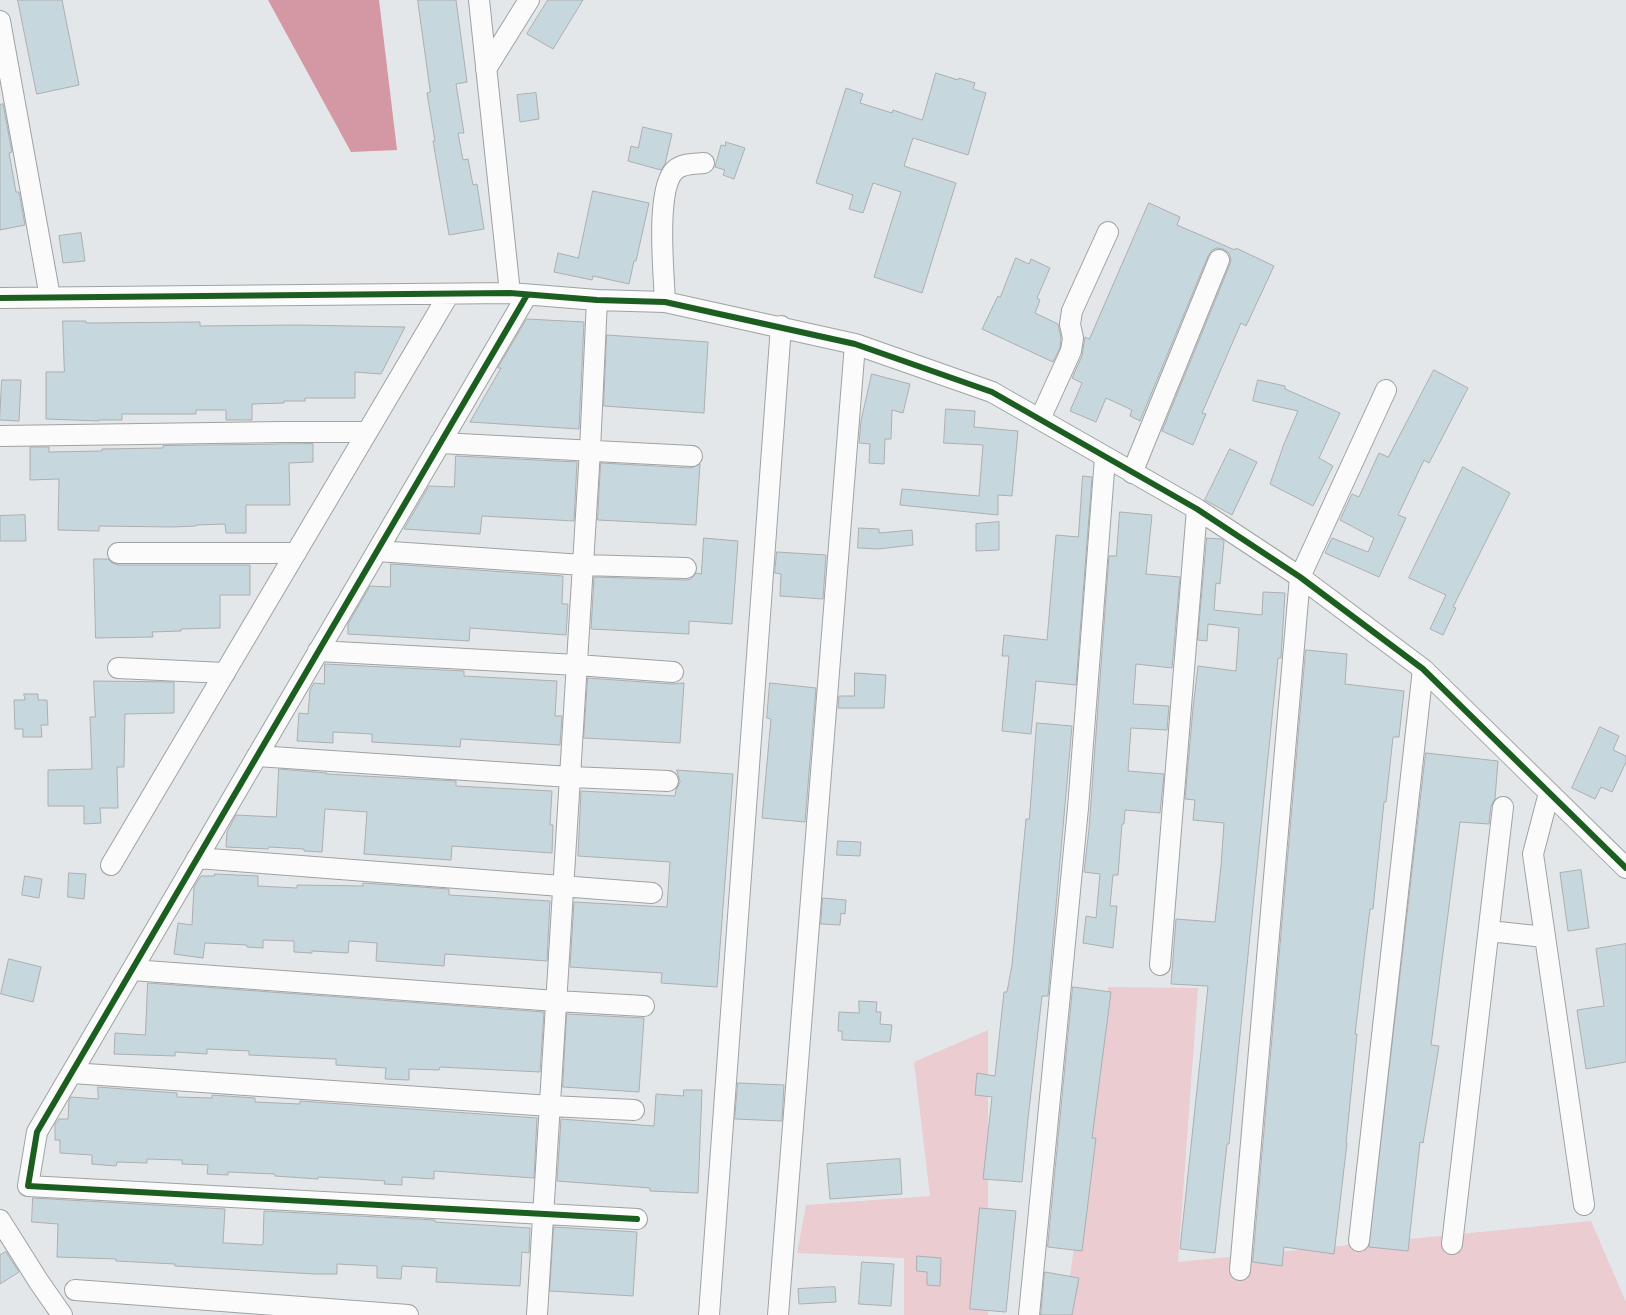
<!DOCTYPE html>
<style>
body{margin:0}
canvas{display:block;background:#e4e7e9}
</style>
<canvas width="1626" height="1315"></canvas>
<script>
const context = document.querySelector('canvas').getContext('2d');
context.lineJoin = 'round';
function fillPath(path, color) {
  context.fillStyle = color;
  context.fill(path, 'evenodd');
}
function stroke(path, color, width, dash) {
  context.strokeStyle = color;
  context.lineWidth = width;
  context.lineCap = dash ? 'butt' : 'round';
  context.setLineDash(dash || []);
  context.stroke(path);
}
fillPath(new Path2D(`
 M1108,987L1198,988L1178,1262L1591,1221L1626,1302V1315H1065Z
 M988,1030V1315H904V1258L797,1253L806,1205L930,1196L914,1062Z`), '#ebccd1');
fillPath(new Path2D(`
 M268,0H379L397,150L351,152Z`), '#d498a4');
const building = new Path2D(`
 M18,0H62L79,85L37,94Z
 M418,0H456L467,82L456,84L464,133H458L463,160L468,159L473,185L477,184L484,229L449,235L433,141H435L427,93L430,92Z
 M548,0H583L553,49L527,34Z
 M936,73L958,80L959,78L975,83L973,89L986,93L968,155L913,138L904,166L956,183L922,293L874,277L901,192L873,183L863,213L849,209L853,195L816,183L846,88L863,94L860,103L892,113L893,110L922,120Z
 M536,93L539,119L520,122L517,95Z
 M3,104L12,152L9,153L16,192H19L25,225L0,230V105Z
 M643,127L672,134L665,164L661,170L628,161L631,146L638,148Z
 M726,142L745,148L734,179L723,175L725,170L715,167L721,145L725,146Z
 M593,191L649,203L636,261H634L629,284L593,276L592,280L554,272L558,253L578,258Z
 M1149,203L1180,217L1177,225L1235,250L1236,248L1274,266L1246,326L1241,323L1202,413L1206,414L1193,445L1162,431L1230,264L1231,259L1229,253L1223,249L1217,248L1212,250L1208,256L1140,421L1130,416L1132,410L1106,398L1096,422L1070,411L1082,383L1072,378L1082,356L1085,337L1089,339Z
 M81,233L85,261L63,263L59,236Z
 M1016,258L1029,264L1031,259L1050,268L1037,298L1040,300L1035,313L1058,324L1061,338L1060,348L1053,362L982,329L998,296L1000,297Z
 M527,319L584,322L579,429L470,422L501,368H498Z
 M63,321H86V323L200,322V326L298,325L405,327L381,374L355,372V398H305V401H284V403L252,404V420H226V410H196V414H122V420H99V421L46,419V372H64Z
 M607,335L708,342L704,413L604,406Z
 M1434,370L1468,388L1429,463L1424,460L1398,515L1406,518L1379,577L1325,553L1332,538L1368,552L1374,538L1340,520L1352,494L1359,497L1379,453L1388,457Z
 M872,374L910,384L903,413L892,410L891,439H885L884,464L869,463L870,444L859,443L861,421Z
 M2,380H21L19,421L0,420Z
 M1258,380L1285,386V389L1340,413L1319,458L1333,466L1313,506L1270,484L1284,444L1298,411L1253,401Z
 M946,409L975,411L974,427L1018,431L1012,496L998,495V515L900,505L902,489L979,496L983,445L944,443Z
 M313,444V462L289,463L290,505H246V533H226L225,524L196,525V526L172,527L99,526V531L58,530L59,479L30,480V447H49V452L102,451V449L163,448V446Z
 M1230,449L1257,462L1232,515L1205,500Z
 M456,456L577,462L574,521L482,516L480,534L404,529L429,486L454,487Z
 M601,463L691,468L700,464L696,525L598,520Z
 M1463,467L1510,493L1453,607L1456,608L1443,635L1430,629L1446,595L1409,578Z
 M1083,476L1092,477L1076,685L1036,681L1031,734L1002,731L1009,656H1002L1004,635L1047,640L1056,535L1078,537Z
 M1120,512L1152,515L1146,574L1180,577L1172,668L1136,664L1133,704L1169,706L1167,730L1131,728L1128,771L1164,774L1160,813L1125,810L1124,824H1122L1118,875H1113L1110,906H1117L1113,948L1083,943L1086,916L1096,918L1100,874L1084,872L1089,829L1109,556H1116Z
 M25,515L26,541H0V516Z
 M999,522V550L976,551V524Z
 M859,528L879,529V533L912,530L913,545L878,549L858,548Z
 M704,538L738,541L732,624L689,621V634L591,629L594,577L686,580L691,579L696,573L701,574Z
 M1207,538L1221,539L1224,541L1220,584L1216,583L1214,610L1262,615L1263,592L1285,593L1281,658H1278L1229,1144H1227L1215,1253L1180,1249L1208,986L1171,984L1176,919L1215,922L1221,866L1224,823L1193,820L1195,800L1185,799L1193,708L1198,666L1236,671L1239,628L1208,624L1207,641L1198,640Z
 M777,552L826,555L823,599L780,596L781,574L775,573Z
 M94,559H108L112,563L118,565H250V595H220V628L181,629V631L152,632L153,637L96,638Z
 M391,564L563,576L562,604H568L566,635L470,628L469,641L348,634V624L370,586L390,587Z
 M1306,650L1347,654L1345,684L1404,691L1399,737H1393L1386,802H1384L1373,909H1370L1355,1034H1357L1346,1143H1347L1334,1254L1284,1247L1282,1266L1253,1262Z
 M325,664L464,671V676L557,681L555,716H562L560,745L461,739L460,747L372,742V734L333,732V743L297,741L299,713L308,714L310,690L314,683L324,684Z
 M855,673L886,675L884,708H838L839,696H854Z
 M588,678L672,684L684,683L680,743L584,738Z
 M94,681L174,682V713L125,714L124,767H117L118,808H100L101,823L84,824V806H48V770L92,769L90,717H95Z
 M770,683L816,688L805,822L762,818L771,719L767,718Z
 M24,694H38V700H47L48,725H41L42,737H23V729H15L14,700H25Z
 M1037,723L1072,726L1048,996H1042L1028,1119L1022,1182L983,1179L992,1097L975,1095L977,1073L995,1076L1004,992H1007L1012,965L1026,819H1029Z
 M1600,727L1619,736L1613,750L1626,756V762L1612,792L1601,787L1595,799L1572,788Z
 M1426,753L1498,761L1495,799L1491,806L1489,824L1460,822L1431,1045L1439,1046L1423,1143L1420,1142L1408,1251L1369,1247Z
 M279,769L327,773L326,774L456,781V786L552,791L550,825H553L552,853L452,846L451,860L364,854L367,812L325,809L322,852L304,851V849L269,847L268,849L226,847L227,832L236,815L276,817Z
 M677,770L733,774L717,987L661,983L662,973L570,967L574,902L667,907L670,862L578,856L581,791L675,796L676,790L680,782Z
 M838,841L861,842L860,856L837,855Z
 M1581,870L1589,928L1568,931L1560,873Z
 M69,873L86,874L84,899L68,897Z
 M215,874L258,876V886L297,888V885L363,886V883L449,889V895L550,901L547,961L445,954L444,966L376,961L377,943L349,941L348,953L312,951V953L294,952V941L263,940V948L247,947V945L205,943L203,958L174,954L178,923L192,925L194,887L201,876H214Z
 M25,876L42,879L39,898L22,895Z
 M823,898L846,900L845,914L841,913L840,925L821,924Z
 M1626,944V1062L1586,1069L1577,1010L1604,1006L1596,949Z
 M9,959L41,967L33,1002L1,994Z
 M148,983L544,1012L540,1072L440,1067L439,1070L409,1069V1080L385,1079L386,1068L336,1065V1059L249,1055V1051L207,1049V1054L175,1052V1056L114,1054L115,1033L145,1035Z
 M1073,987L1111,992L1092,1138H1096L1082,1251L1048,1247Z
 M859,1001L877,1002L876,1012H881L880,1024L892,1025L890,1042L842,1040V1031H838L839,1012L859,1013Z
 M567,1014L644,1018L639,1092L563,1087Z
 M738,1083L784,1085L782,1121L735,1119Z
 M98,1087L177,1093V1097L212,1098V1095L255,1098V1102L300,1104V1101L537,1118L534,1178L434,1171V1179L402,1177V1185L384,1184L385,1181L356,1179L318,1177V1179L275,1176V1174L228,1172V1175L207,1174L208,1165L182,1164V1160L147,1159V1163L117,1162L116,1166L92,1164V1155L60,1153V1140H55V1124L59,1119H68L69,1101L71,1097L98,1099Z
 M684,1090H702L698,1193L650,1191V1188L557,1181L561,1119L654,1126L656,1094L683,1096Z
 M900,1159L902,1194L830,1199L827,1164Z
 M33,1198L225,1209L223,1243H227L261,1245L263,1244L264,1211L435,1220V1222L530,1228L529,1253L522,1252L520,1286L436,1282L437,1268L402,1266L401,1279L377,1278V1266L337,1264V1274H314L175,1266V1264L116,1261V1259L57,1257L58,1224L32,1222Z
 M980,1208L1016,1211L1006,1312L970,1309Z
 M554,1227L637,1232L633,1296L550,1291Z
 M6,1252L19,1272L0,1284V1255Z
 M917,1256L941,1258L940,1286L927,1285V1272L917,1271Z
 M862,1262L894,1264L891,1306L859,1304Z
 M1045,1272L1079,1278L1072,1315H1041Z
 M835,1287L836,1302L799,1304L798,1289Z`);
fillPath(building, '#c6d7dd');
stroke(building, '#acafb0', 1);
const minor = new Path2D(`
 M479,0L510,293
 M0,21L50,297
 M486,69L529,0
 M527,295L37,1132L28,1186L637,1219
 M0,298L510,293L597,300L665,302L855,344L992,392L1197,509L1300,577L1423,669L1626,868
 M665,302C664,274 655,189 675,170C683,163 695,164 704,163
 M1040,419L1071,351L1073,338L1070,324L1072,311L1108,232
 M0,436L283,432H366
 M440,443L692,456
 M1132,473L1219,260
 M377,551L583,565L686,568
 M118,553H296
 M318,651L577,665L673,672
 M118,668L225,673
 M257,756L570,777L668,781
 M1549,793L1533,854L1584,1205
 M197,858L652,893
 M111,865L449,294
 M1489,931L1545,937
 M1160,965L1197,509
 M132,970L556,1001L644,1006
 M72,1073L550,1106L634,1110
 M0,1220L39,1282L62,1315
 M1359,1241L1423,669
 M1452,1244L1503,807
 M1240,1270L1300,577L1386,390
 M75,1290L408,1315
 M537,1315L590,450L597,300
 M709,1315L781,326
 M778,1315L855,344
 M1029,1315L1078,808L1105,458`);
stroke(minor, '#9fa2a3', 22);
stroke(minor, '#fbfbfc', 20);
stroke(new Path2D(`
 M527,295L37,1132L28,1186L637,1219
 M0,298L510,293L597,300L665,302L855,344L992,392L1197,509L1300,577L1423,669L1626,868`), '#1b5e20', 6);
</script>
